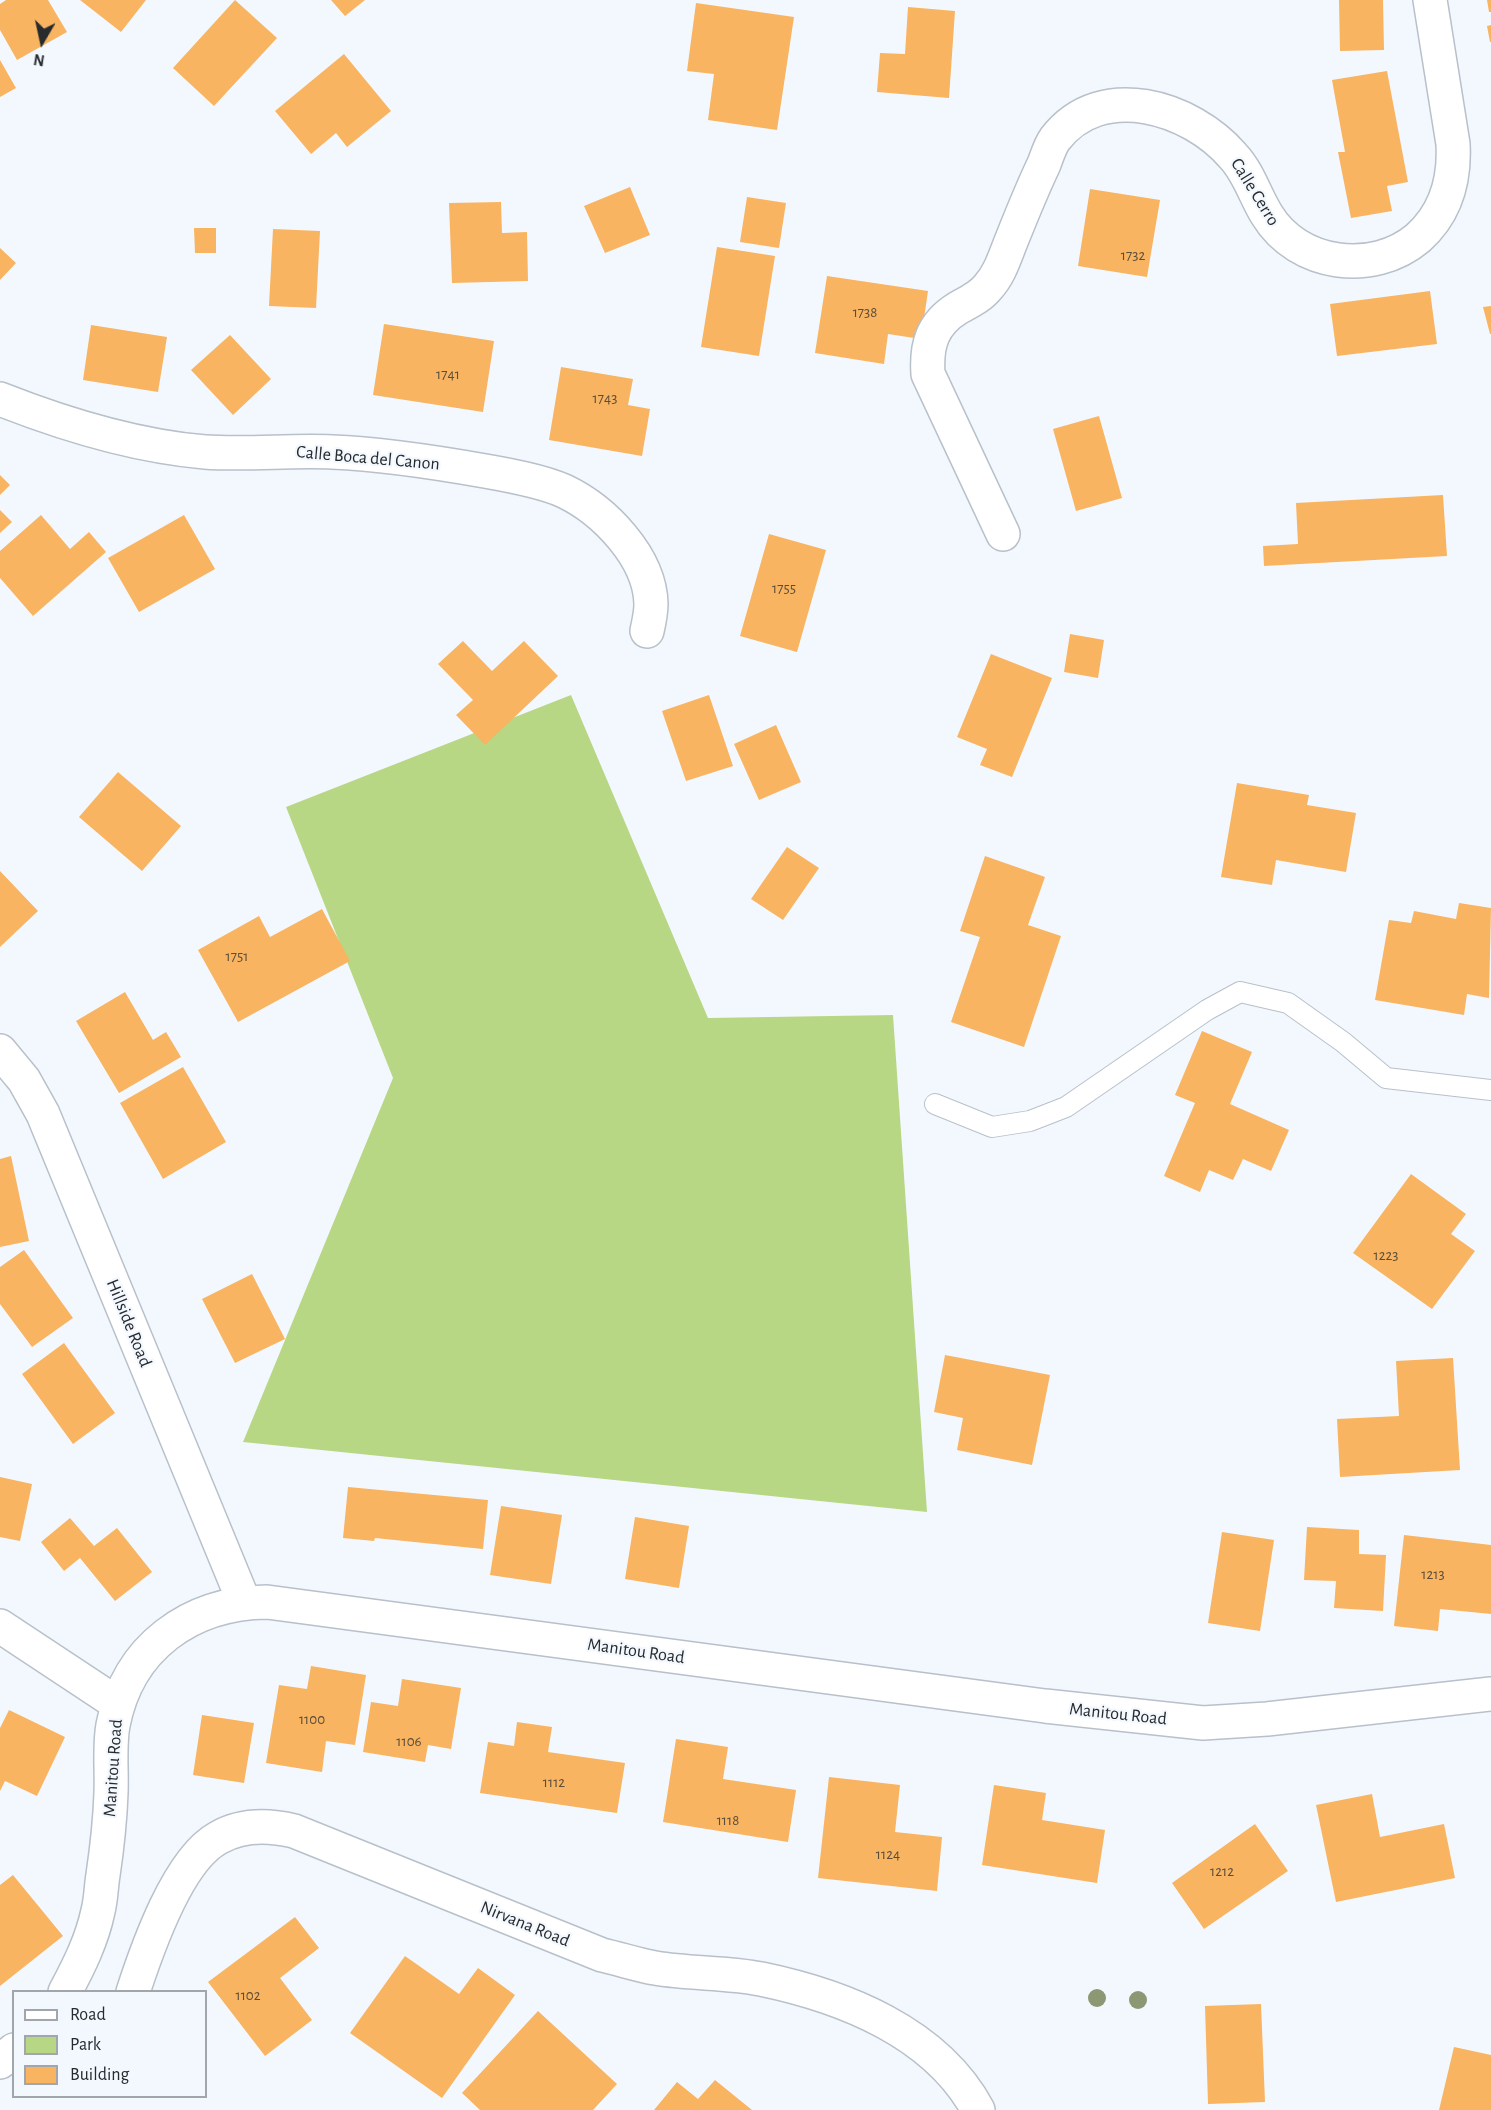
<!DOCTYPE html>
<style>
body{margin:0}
#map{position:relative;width:1491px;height:2110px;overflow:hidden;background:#f3f8ff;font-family:"Alegreya Sans",sans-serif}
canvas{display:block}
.legend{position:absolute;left:12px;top:1990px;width:195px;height:108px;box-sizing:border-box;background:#f3f8ff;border:2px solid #a1a6ab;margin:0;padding:8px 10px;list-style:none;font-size:18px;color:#272b2e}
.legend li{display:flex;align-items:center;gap:12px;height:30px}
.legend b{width:30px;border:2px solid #a1a6ab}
.north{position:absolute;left:12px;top:12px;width:60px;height:60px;-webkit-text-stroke:4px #f3f8ff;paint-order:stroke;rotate:189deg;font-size:16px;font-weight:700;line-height:24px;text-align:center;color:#272b2e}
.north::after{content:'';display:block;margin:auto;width:21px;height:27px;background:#272b2e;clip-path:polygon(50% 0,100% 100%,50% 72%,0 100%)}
</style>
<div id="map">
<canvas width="1491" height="2110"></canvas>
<ul class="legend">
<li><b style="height:8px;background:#fff"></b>Road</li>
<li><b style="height:16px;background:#b8d784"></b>Park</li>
<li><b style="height:16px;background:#f8b460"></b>Building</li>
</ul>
<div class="north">N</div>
</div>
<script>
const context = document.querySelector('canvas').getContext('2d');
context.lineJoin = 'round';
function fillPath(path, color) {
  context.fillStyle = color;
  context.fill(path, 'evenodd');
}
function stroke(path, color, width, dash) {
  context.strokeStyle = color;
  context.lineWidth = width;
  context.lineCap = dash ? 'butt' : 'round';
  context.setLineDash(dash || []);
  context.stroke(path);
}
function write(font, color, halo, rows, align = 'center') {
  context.font = font + ' "Alegreya Sans",sans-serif';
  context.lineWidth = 4.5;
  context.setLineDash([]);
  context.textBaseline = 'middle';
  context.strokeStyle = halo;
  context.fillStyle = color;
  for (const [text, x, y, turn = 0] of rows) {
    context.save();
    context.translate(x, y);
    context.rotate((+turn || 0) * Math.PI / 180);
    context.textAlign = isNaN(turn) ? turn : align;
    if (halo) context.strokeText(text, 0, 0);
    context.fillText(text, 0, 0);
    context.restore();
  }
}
fillPath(new Path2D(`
 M571,695L708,1018L893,1015L927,1512L243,1442L393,1078L286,807Z`), '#b8d784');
fillPath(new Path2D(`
 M6,0H48L67,32L17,60L0,30V4Z
 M80,0H146L121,32Z
 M235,0L277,38L214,106L173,68Z
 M331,0H365L345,16Z
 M1339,0H1383L1384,50L1340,51Z
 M1487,0H1491V12H1489Z
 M696,3L794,17L777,130L708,120L714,74L687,71Z
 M908,7L955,11L949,98L877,92L880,53L905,54Z
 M1491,25V42H1490L1487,26Z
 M344,54L391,111L347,147L336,133L311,154L275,111Z
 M0,60L16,88L0,97Z
 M1387,71L1408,182L1387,186L1392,211L1351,218L1338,152H1345L1332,80Z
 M630,187L650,235L605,253L584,206Z
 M1090,189L1160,200L1147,277L1078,266Z
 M747,197L786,203L779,248L740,242Z
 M501,202L502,233L527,232L528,281L452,283L449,203Z
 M194,228H216V253H195Z
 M273,229L320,231L316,308L269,306Z
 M717,247L775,256L759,356L701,347Z
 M0,248L16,263L0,280Z
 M827,276L928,291L921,339L888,334L884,364L815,353Z
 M1430,291L1437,344L1337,356L1330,304Z
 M1491,306V334H1490L1483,307Z
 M384,324L494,341L483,412L373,395Z
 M91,325L167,337L158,392L83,380Z
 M230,335L271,379L233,415L191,370Z
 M561,367L633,379L628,405L650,409L642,456L549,440Z
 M1099,416L1122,498L1076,511L1053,429Z
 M0,475L10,485L0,495Z
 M1443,495L1447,556L1264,566L1263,546L1298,544L1296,503Z
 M0,510L12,522L0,533Z
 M41,515L70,549L89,532L106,552L33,616L0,578V551Z
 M184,515L215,569L139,612L108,558Z
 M769,534L826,550L797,652L740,636Z
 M1070,634L1104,640L1098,678L1064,672Z
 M463,641L492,671L524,641L558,676L485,745L456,715L473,700L438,664Z
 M991,654L1052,678L1012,777L980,765L987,749L957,737Z
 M709,695L733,766L686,781L662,711Z
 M776,725L801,782L759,800L734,744Z
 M118,772L181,826L142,871L79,817Z
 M1237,783L1309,795L1307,805L1356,813L1346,872L1276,860L1272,885L1221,877Z
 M787,847L819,868L783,920L751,899Z
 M985,856L1045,877L1028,925L1061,936L1024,1047L951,1022L980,937L960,931Z
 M0,871L38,911L0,947Z
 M1459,903L1491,908L1489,998L1467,994L1464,1015L1375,1000L1389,920L1411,923L1414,911L1456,919Z
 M322,909L350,961L238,1022L198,950L259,916L270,937Z
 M125,992L153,1040L166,1032L181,1057L119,1093L76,1021Z
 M1202,1031L1252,1052L1230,1104L1289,1130L1271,1171L1243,1159L1233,1180L1209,1170L1200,1192L1164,1176L1195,1103L1175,1095Z
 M183,1067L226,1142L163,1179L120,1103Z
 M11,1156L29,1241L0,1247V1159Z
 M1411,1174L1466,1214L1451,1234L1475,1251L1432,1309L1353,1253Z
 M24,1250L73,1318L32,1347L0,1304V1267Z
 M252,1274L285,1339L235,1363L202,1299Z
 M64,1343L115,1413L73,1444L22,1374Z
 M945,1355L1050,1375L1032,1465L957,1450L963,1418L934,1412Z
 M1453,1358L1460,1470L1340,1477L1337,1419L1399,1416L1396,1361Z
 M0,1477L32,1484L20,1541L0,1537Z
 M348,1487L488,1500L483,1549L375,1538L374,1541L343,1538Z
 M501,1506L562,1515L551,1584L490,1575Z
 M635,1517L689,1526L679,1588L625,1579Z
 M70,1518L94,1546L117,1528L152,1572L115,1601L80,1558L64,1571L41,1542Z
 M1307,1527L1359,1530V1554L1386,1555L1383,1611L1334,1608L1336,1581L1304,1580Z
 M1222,1532L1274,1540L1260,1631L1208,1623Z
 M1404,1535L1491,1545V1614L1440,1609L1438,1631L1394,1626Z
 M311,1666L366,1675L355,1745L326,1741L322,1772L266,1763L279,1685L307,1689Z
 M402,1679L461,1688L451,1749L428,1745L425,1762L363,1752L371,1702L398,1706Z
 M9,1710L65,1737L37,1796L5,1781L0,1791V1728Z
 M202,1715L254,1723L244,1783L193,1775Z
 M517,1722L552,1727L548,1752L625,1763L617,1813L480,1793L488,1742L514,1746Z
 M676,1739L728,1747L723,1779L796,1790L788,1842L663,1822Z
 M829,1777L900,1785L895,1832L942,1837L937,1891L818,1878Z
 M994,1785L1046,1793L1042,1820L1105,1830L1097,1883L982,1865Z
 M1372,1794L1380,1837L1444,1824L1455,1878L1336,1902L1316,1805Z
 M1255,1824L1288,1871L1204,1929L1172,1883Z
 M13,1875L63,1936L0,1986V1885Z
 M295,1917L319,1948L280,1978L312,2020L265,2056L208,1982Z
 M405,1956L459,1994L478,1968L515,1995L442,2098L350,2033Z
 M1261,2004L1265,2102L1208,2104L1205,2006Z
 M538,2011L617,2084L593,2110H480L462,2093Z
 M1454,2047L1491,2055V2110H1439Z
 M715,2080L752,2110H654L677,2082L698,2099Z`), '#f8b460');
const service = new Path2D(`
 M935,1104L992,1127L1030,1121L1066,1107L1207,1010L1240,992L1288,1003L1343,1042L1386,1078L1491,1090`);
const minor = new Path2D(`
 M0,399C66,425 134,446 205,452C247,455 290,450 332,452C383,454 434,462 485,471C508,475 542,481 564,491C604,510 650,557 651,604C651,613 649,622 647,631
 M1003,534L928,374C926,345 932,324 958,308C969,302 980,297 988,287C1000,274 1005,256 1012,239C1022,214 1032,189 1044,164C1047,156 1050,146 1055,139C1101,79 1191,107 1233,156C1249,173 1255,196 1267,215C1298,266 1373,276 1418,238C1446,213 1455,180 1453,144L1430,0
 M0,1051L24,1080L43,1114L244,1602
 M0,1626L118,1704
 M65,1992C79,1966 92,1940 98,1911C101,1900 101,1887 103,1875C107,1848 110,1821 111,1793C112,1771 109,1746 113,1725C128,1647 190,1603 267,1602L1045,1706L1203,1723L1267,1719L1491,1694
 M133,1992C147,1949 178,1860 218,1838C242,1824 269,1825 294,1831L602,1955C620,1959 638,1965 655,1968C690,1974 726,1972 761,1979C843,1996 936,2032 978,2110
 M0,2062L14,2050`);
stroke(service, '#b8c0ca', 22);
stroke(minor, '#b8c0ca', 36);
stroke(service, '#fff', 20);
stroke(minor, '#fff', 33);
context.fillStyle = '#8b9873';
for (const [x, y] of [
 [1097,1998],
 [1138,2000]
]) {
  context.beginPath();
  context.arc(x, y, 9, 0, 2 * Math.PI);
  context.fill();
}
write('15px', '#5b4d3a', null, [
 ["1732",1133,255],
 ["1738",865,312],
 ["1741",448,374],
 ["1743",605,398],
 ["1755",784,588],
 ["1751",237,956],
 ["1223",1386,1255],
 ["1213",1433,1574],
 ["1100",312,1719],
 ["1106",409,1741],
 ["1112",554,1782],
 ["1118",728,1820],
 ["1124",888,1854],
 ["1212",1222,1871],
 ["1102",248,1995]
]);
write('18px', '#272b2e', '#f3f8ff', [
 ["Calle Cerro",1255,192,58],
 ["Calle Boca del Canon",368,458,5],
 ["Hillside Road",129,1323,68],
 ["Manitou Road",636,1651,8],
 ["Manitou Road",1118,1714,6],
 ["Manitou Road",113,1768,-86],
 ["Nirvana Road",525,1924,22]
]);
</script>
